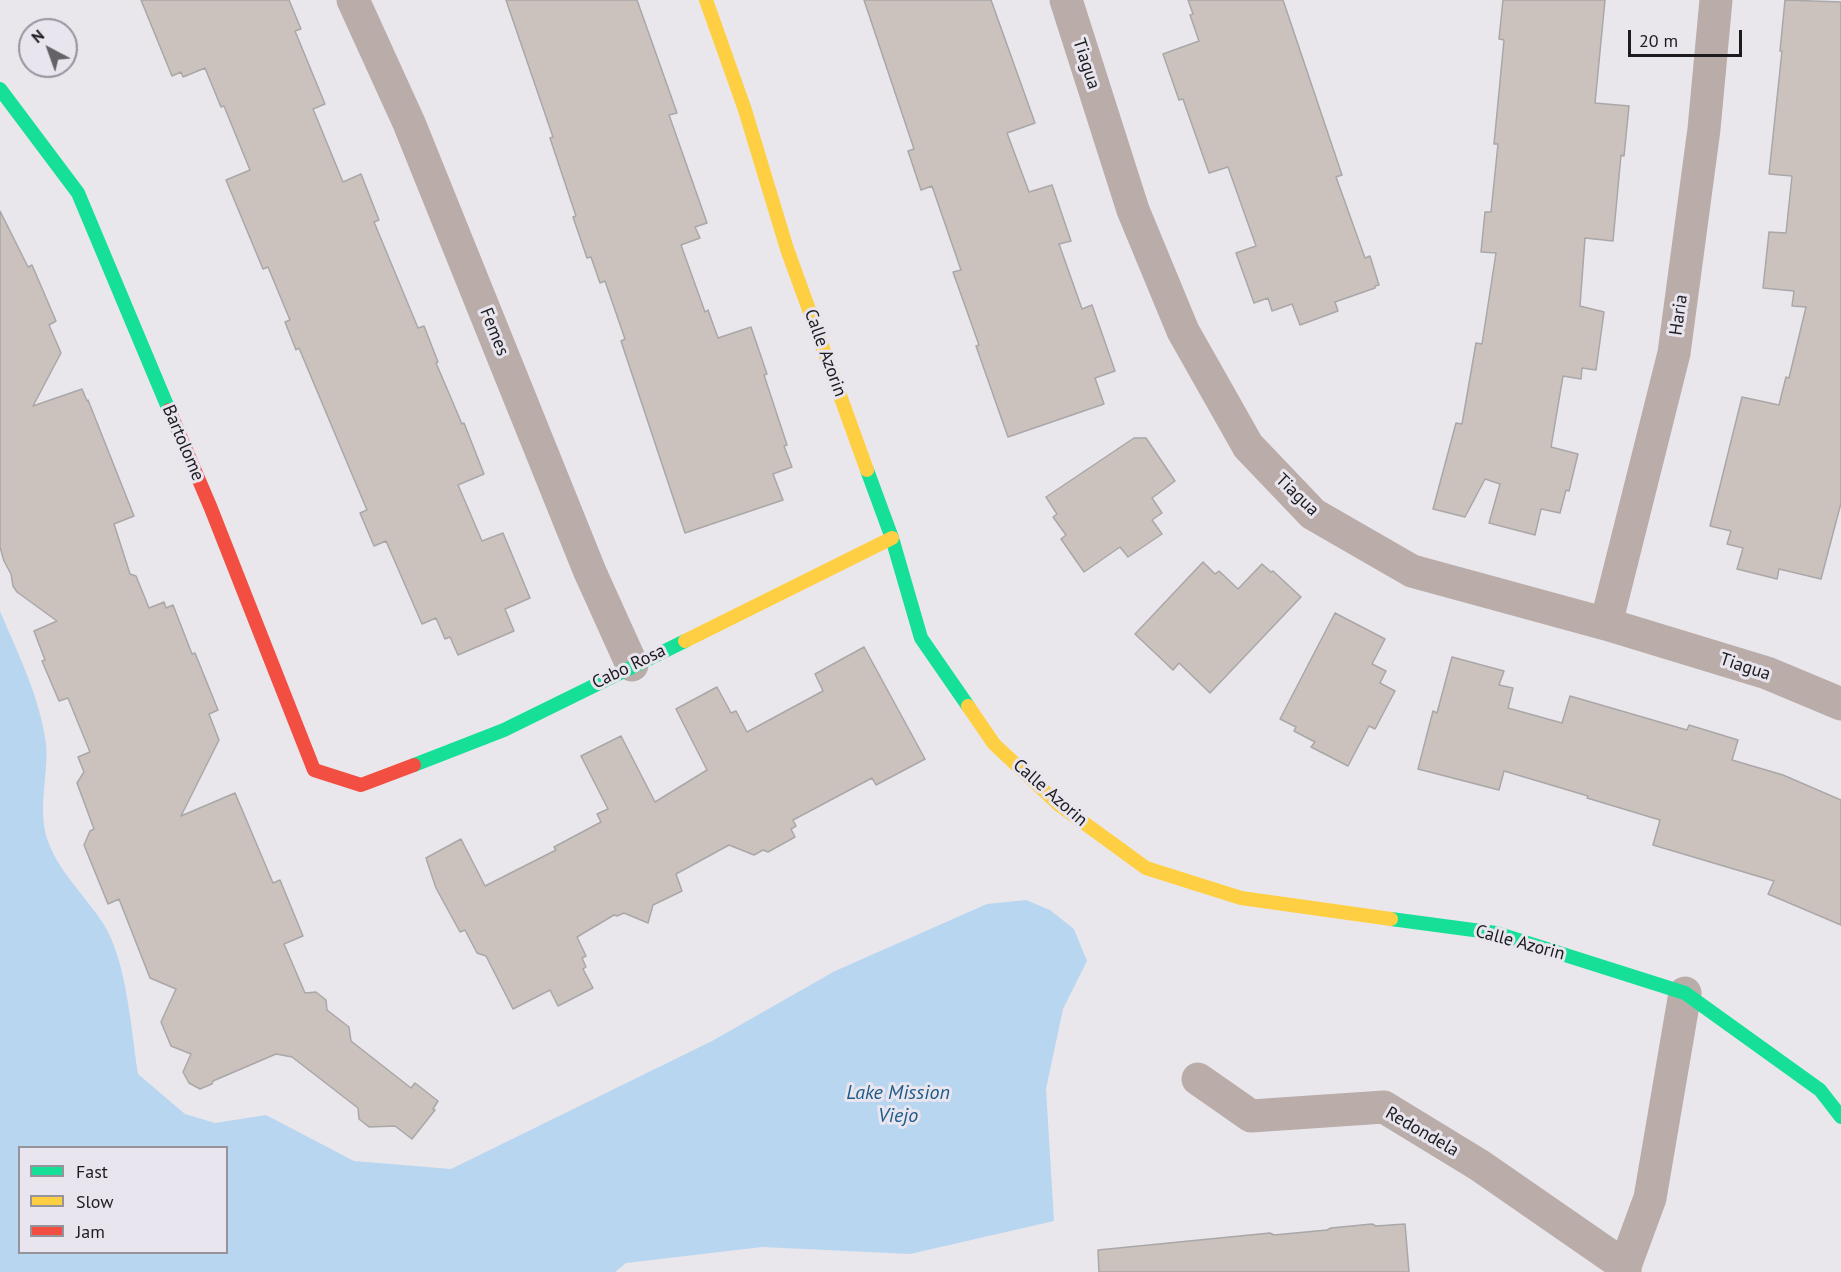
<!DOCTYPE html>
<style>
body{margin:0}
#map{position:relative;width:1841px;height:1272px;overflow:hidden;background:#e9e7ec;font-family:"PT Sans",sans-serif}
canvas{display:block}
.legend{position:absolute;left:18px;top:1146px;width:210px;height:108px;box-sizing:border-box;background:#e8e5ee;border:2px solid #96949b;margin:0;padding:8px 10px;list-style:none;font-size:18px;color:#1c1b1e}
.legend li{display:flex;align-items:center;gap:12px;height:30px}
.legend b{width:30px;border:2px solid #96949b}
.north{position:absolute;left:18px;top:18px;width:60px;height:60px;box-sizing:border-box;background:#e8e5ee;border:2px solid #96949b;border-radius:50%;rotate:319deg;font-size:16px;font-weight:700;line-height:24px;text-align:center;color:#1c1b1e}
.north::after{content:'';display:block;margin:auto;width:21px;height:27px;background:#646266;clip-path:polygon(50% 0,100% 100%,50% 72%,0 100%)}
.scale{position:absolute;left:1628px;top:30px;width:114px;height:27px;box-sizing:border-box;border:3px solid #1c1b1e;border-top:0;padding-left:8px;font-size:18px;line-height:21px;white-space:nowrap;color:#1c1b1e;-webkit-text-stroke:4px #e8e5ee;paint-order:stroke}
</style>
<div id="map">
<canvas width="1841" height="1272"></canvas>
<ul class="legend">
<li><b style="height:8px;background:#16e098"></b>Fast</li>
<li><b style="height:8px;background:#ffcf43"></b>Slow</li>
<li><b style="height:8px;background:#f24e42"></b>Jam</li>
</ul>
<div class="north">N</div>
<div class="scale">20 m</div>
</div>
<script>
const context = document.querySelector('canvas').getContext('2d');
context.lineJoin = 'round';
function fillPath(path, color) {
  context.fillStyle = color;
  context.fill(path, 'evenodd');
}
function stroke(path, color, width, dash) {
  context.strokeStyle = color;
  context.lineWidth = width;
  context.lineCap = dash ? 'butt' : 'round';
  context.setLineDash(dash || []);
  context.stroke(path);
}
function write(font, color, halo, rows, align = 'center') {
  context.font = font + ' "PT Sans",sans-serif';
  context.lineWidth = 6;
  context.setLineDash([]);
  context.textBaseline = 'middle';
  context.strokeStyle = halo;
  context.fillStyle = color;
  for (const [text, x, y, turn = 0] of rows) {
    context.save();
    context.translate(x, y);
    context.rotate((+turn || 0) * Math.PI / 180);
    context.textAlign = isNaN(turn) ? turn : align;
    if (halo) context.strokeText(text, 0, 0);
    context.fillText(text, 0, 0);
    context.restore();
  }
}
fillPath(new Path2D(`
 M0,611C18,654 40,697 46,744C49,776 36,811 49,844C61,874 86,897 103,923C127,961 131,1029 138,1074L185,1114L215,1123L266,1115L354,1161L451,1169L712,1041L835,971L987,904L1026,900L1050,910L1074,929L1087,961L1063,1009L1046,1089L1054,1221L910,1254L762,1247L626,1263L615,1272H0ZM20,1148H226V1252H20Z`), '#b9d6f1');
const building = new Path2D(`
 M141,0H289L301,29L295,31L325,104L313,109L343,182L361,174L379,220L374,222L418,328L424,326L438,362L436,363L462,424L464,423L484,474L458,485L482,541L503,533L530,598L505,609L514,631L458,655L450,637L445,639L436,618L422,624L386,541L374,546L360,513L367,510L299,348L296,350L285,322L290,320L268,267L263,269L226,180L250,170L224,106L221,107L205,68L183,77L181,72L172,76Z
 M506,0H637L677,113L669,115L707,223L695,227L700,238L681,245L705,312L708,310L718,338L751,327L767,374L764,375L787,445L784,446L792,467L773,474L783,500L685,533L621,341L625,339L605,281L600,283L591,257L587,258L573,217L576,216L550,138L553,137Z
 M864,0H991L1035,123L1007,133L1029,192L1052,185L1071,241L1059,244L1082,309L1092,305L1115,371L1095,378L1104,404L1008,437L976,346L979,345L953,272L961,270L932,186L921,190L908,151L914,149Z
 M1188,0H1283L1342,175L1336,177L1365,258L1370,256L1379,285L1375,286V288L1335,302L1338,311L1300,325L1292,304L1272,311L1268,298L1254,303L1236,253L1256,246L1228,167L1209,173L1183,99L1179,100L1163,54L1199,41L1190,15L1193,14Z
 M1503,0H1605L1595,103L1629,106L1624,156L1621,155L1613,241L1585,238L1580,306L1604,312L1596,370L1582,368L1581,379L1563,376L1551,447L1578,454L1569,491L1566,490L1560,513L1541,509L1535,535L1489,523L1500,484L1485,479L1465,517L1433,509L1456,423L1462,424L1476,343L1482,344L1496,253L1481,252L1485,212H1491L1498,144H1494L1504,40L1499,39Z
 M1785,0L1841,2V503L1821,579L1779,569L1777,579L1737,569L1743,548L1727,544L1731,531L1710,526L1742,397L1779,405L1786,377L1789,378L1806,307L1792,306L1794,291L1763,288L1769,232L1786,233L1792,176L1769,174L1782,51H1780Z
 M0,211L28,267L32,265L56,321L49,325L61,353L33,406L82,389L87,401L88,400L134,516L114,524L130,574L136,576L149,608L164,602L166,608L173,605L192,654L195,653L218,710L209,714L219,740L181,816L235,793L273,883L280,880L303,936L284,944L305,993L316,992L326,1000L327,1010L349,1027L351,1041L411,1088L415,1083L438,1101L433,1109L435,1110L412,1139L395,1126L369,1127L359,1119L358,1108L292,1057L276,1054L213,1081L212,1084L200,1089L189,1083L183,1072L191,1054L171,1046L161,1022L176,989L150,978L119,899L108,904L84,845L90,831L94,829L77,783L84,772L78,757L90,752L68,698L59,701L42,661L45,660L34,631L57,621L17,592L13,586L11,574L4,561L0,547Z
 M1134,438H1146L1175,481L1152,498L1162,513L1152,520L1162,534L1128,557L1120,547L1084,572L1061,539L1066,535L1053,517L1057,514L1046,497Z
 M1203,562L1215,574L1219,571L1238,589L1262,564L1271,572L1273,571L1301,597L1210,693L1179,663L1173,670L1135,634Z
 M1335,613L1385,639L1372,664L1386,671L1380,683L1395,691L1375,729L1369,726L1348,766L1311,747L1315,742L1294,731L1296,727L1280,719Z
 M864,647L925,759L876,785L872,778L793,820L796,826L791,829L795,837L768,852L763,850L754,855L729,845L676,874L682,891L653,905L648,923L624,913L617,916L614,915L577,937L586,956L582,958L586,967L583,969L593,988L558,1006L550,990L513,1009L486,956L477,953L465,930L460,932L436,888L426,858L461,839L485,886L556,850L554,847L601,822L597,814L608,809L581,756L621,736L655,802L707,770L676,709L717,687L731,713L736,711L747,732L823,691L815,674Z
 M1452,657L1504,671L1499,685L1513,688L1508,708L1562,723L1570,696L1687,730L1689,725L1738,740L1732,760L1783,775L1841,800V925L1768,894L1774,881L1653,845L1660,820L1587,798L1588,796L1504,771L1499,790L1418,769L1433,711L1437,713Z
 M1372,1224L1376,1226L1405,1224L1409,1272H1099L1098,1250L1270,1233L1274,1235L1327,1230L1331,1228Z`);
fillPath(building, '#cbc2bd');
stroke(building, '#a9a7a8', 1.5);
stroke(new Path2D(`
 M353,0L409,123L590,572L632,665
 M1066,0L1133,210L1183,331L1248,446L1313,514L1412,571L1606,624L1767,673L1841,704
 M1606,624L1674,353L1704,129L1716,0
 M1198,1079L1251,1116L1384,1107L1479,1165L1625,1266
 M1625,1272V1266L1650,1198L1685,993`), '#b9aca9', 33);
stroke(new Path2D(`
 M0,89L78,193L169,410
 M867,470L892,538L921,638L968,706
 M414,765L504,730L685,641
 M1391,919L1496,933L1685,993L1820,1090L1841,1117`), '#16e098', 14);
stroke(new Path2D(`
 M706,0L745,110L787,249L867,470
 M685,641L892,538
 M968,706L994,744L1058,804L1146,868L1241,898L1391,919`), '#ffcf43', 14);
stroke(new Path2D(`
 M169,410L210,506L314,770L361,785L414,765`), '#f24e42', 14);
write('18px', '#1c1b1e', '#e8e5ee', [
 ["Tiagua",1086,64,72],
 ["Haria",1679,315,-82],
 ["Femes",494,332,68],
 ["Calle Azorin",825,353,70],
 ["Bartolome",183,443,67],
 ["Tiagua",1297,495,44],
 ["Cabo Rosa",629,667,-26],
 ["Tiagua",1745,667,18],
 ["Calle Azorin",1050,793,41],
 ["Calle Azorin",1520,943,15],
 ["Redondela",1422,1132,30]
]);
write('italic 20px', '#1d5c8a', '#e8e5ee', [
 ["Lake Mission",898,1093],
 ["Viejo",898,1116]
]);
</script>
